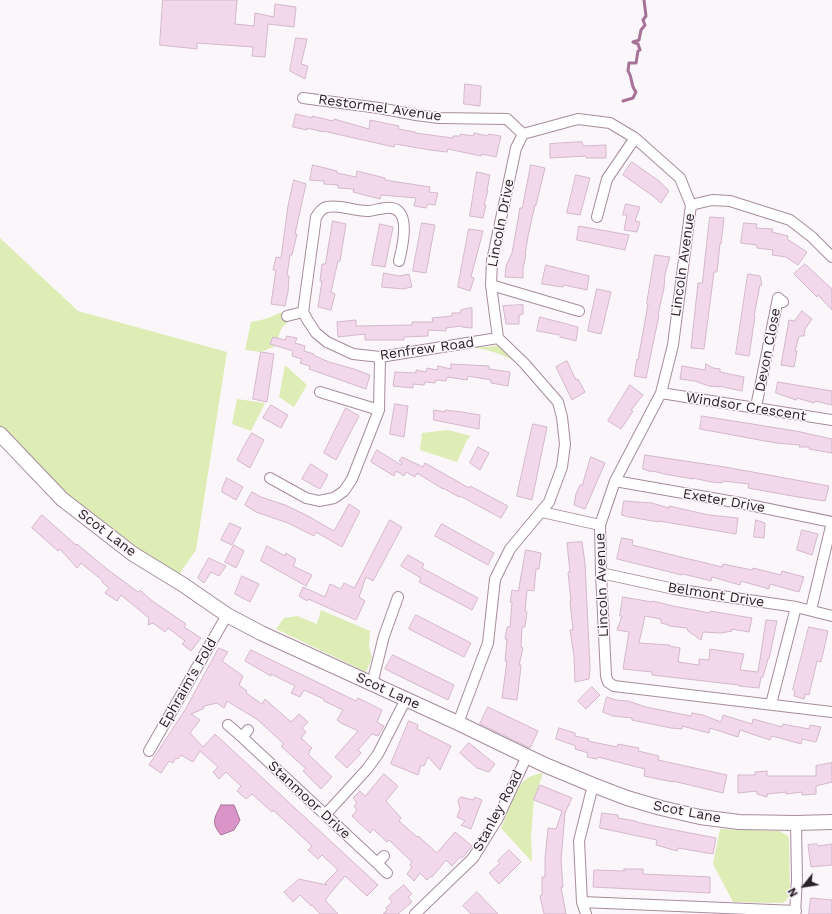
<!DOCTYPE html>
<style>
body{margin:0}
#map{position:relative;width:832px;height:914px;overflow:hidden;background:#fbf6f9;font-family:"Work Sans",sans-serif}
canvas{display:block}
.north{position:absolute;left:784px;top:866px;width:40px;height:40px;-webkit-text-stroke:3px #fbf6f9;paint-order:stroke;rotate:240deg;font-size:11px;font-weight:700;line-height:16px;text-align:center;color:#2c2129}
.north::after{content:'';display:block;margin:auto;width:14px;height:18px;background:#2c2129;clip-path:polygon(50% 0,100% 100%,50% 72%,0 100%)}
</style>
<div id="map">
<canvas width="832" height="914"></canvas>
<div class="north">N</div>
</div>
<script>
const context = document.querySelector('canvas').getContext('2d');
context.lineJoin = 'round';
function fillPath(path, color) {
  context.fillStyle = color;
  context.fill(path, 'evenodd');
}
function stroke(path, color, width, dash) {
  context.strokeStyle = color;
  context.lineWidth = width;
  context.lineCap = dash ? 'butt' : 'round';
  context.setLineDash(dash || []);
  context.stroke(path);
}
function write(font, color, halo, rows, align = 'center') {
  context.font = font + ' "Work Sans",sans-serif';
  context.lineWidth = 3;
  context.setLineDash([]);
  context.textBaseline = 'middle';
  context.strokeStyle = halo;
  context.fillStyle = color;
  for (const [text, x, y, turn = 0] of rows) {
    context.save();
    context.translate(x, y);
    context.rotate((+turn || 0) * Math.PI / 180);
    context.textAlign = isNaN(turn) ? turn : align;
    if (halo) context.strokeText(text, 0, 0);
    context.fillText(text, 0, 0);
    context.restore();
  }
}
fillPath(new Path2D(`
 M0,238L78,311L227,352L196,550L175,580L58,495L0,436Z
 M285,311L288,322L282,327L275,346L261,352L245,350L251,322L265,319Z
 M500,345L522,366C505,354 487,349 466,346L488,347Z
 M285,365L307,385L294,407L279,397Z
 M237,399L265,403L251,431L232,424Z
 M448,430L471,436L467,440L457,462L420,450L422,433Z
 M321,610L370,631L369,646L372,658L366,672L276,629L284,618L297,616L317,624Z
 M543,773L534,800L531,835L532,862L501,828C508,813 513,794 523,782C528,776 536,774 543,773Z
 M720,829L779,831L788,836L789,840L790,895L786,901L782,903L733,902L713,864Z`), '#ddedb5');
const water = new Path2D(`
 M221,805H234L240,820L234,830L221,835C211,823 214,818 221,805Z`);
fillPath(water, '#da94c7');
stroke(water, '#a67298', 1);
stroke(new Path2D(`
 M623,101L633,98L636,92C630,85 633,78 628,71L629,63H636L638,51L640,50L638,44L633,42L639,40L641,30L645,25L643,20L646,16L644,0`), '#a67298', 3);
const building = new Path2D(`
 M163,0H237L235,24L254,26L255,13L274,17L275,4L296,7L294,27L268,24L265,57L252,56L253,47L197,43V49L160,45Z
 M296,38L307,39L301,64L308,66L305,79L290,71Z
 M465,84L481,86L480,106L464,104Z
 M296,114L312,118V116L333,121L334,119L369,129L370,120L399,126L398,129L415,132V133L453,138V136H460V134L473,136L474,133L488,136V134L501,136L496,157L482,154L481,156L448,149L447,152L430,150L395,144L394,147L323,131V132L307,128V130L293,127Z
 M582,142L583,146L606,145V158H586V156L550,158V144Z
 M632,162L659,181L669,191L661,203L653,196L623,175Z
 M313,165L337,171V173L356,177L357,171L385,178V180L430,187L429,192L438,193L435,205L428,204L426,208L414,206L416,198L381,195L380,199L353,192L354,189L338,188V185L324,184V181L310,180Z
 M531,165L545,168L536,205H535L528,236L525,255H526L523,268V278L505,277L506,266L512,253L520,208H522Z
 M477,172L490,175L487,190H488L484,205H486L483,218L470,216Z
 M576,175L590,178L580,215L567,213Z
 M294,180L306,184L295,234H297L292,255H290L287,275L289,276L288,292L285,306L271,304L276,270H273L276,257L281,258L288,206Z
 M626,204L640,207L635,221L640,222L637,232L624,230L627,215H623Z
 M710,217L724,218L721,244L720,243L717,272H714L704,349L691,348L698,283H702Z
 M333,221L346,224L340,261H338L331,292L335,294L331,310L318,307L322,281H320L322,264H325Z
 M422,223L435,225L426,273L413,271Z
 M744,223L757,224L756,228L773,229L772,232L788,236L787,239L807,252L798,265L786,257L772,255L773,250L757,248V245L741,243Z
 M380,224L393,227L385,267L372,265Z
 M579,226L629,235L625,250L577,240Z
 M469,229L483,231L471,277L474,278L470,291L458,287Z
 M655,255L670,257L665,274L664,288L658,315H659L646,378L634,376L637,359L638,360L648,304H647Z
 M805,264L832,289V310L818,295L817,297L794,274Z
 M546,265L589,276L587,290L564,285L563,287L542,284Z
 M384,273L399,276L409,274L412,287L403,289L382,287Z
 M748,274L760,276L762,285H760L754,316H755L749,356L736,354Z
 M597,289L611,292L601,334L588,331Z
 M523,305V314L519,315V324H506L503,306Z
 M472,308V328L462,327L461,326L446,328V331L428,330V336L404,337V340H365V334L338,337L337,322L356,320V326L412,325V322H433L432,318L452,316V313H460L461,310Z
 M802,311L812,319L805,329L804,336H799L795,351H797L794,367L781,365L789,320L794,321Z
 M540,317L578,327L576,341L560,337V335L537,331Z
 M287,336L297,338L295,343L305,346L304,351L314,354L313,355L329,362L354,369L370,375L366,389L309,369L310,366L300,363L302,359L292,356L293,351L270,344L273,337L285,340Z
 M261,352L274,354L267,402L253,399Z
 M567,361L576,380L578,379L585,392L572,400L556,367Z
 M451,364L489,366V369L510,372L508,386L491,383V380L468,376L467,380L447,377L446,381L436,380L435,383L425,382L424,385L413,384V388L393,386L395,372L416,373V370L426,372L427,368L437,370L438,366L451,369Z
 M706,364L713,368L720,369V372L744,377L742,391L719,386V387L709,386L695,381L680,379L682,366L705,370Z
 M778,382L832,391V405L815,401L814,403L797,398L796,400L776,393Z
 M630,385L643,395L631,410L633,411L621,429L608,421Z
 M395,404L408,406L404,437L390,434Z
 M271,405L288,415L281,428L263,418Z
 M346,408L359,416L336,460L324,453Z
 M434,410L445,412V410L462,412L480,415L479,429L434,420Z
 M702,416L796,431L832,439V453L809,449V447H799L800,445L776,443L700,429Z
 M533,424L547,427L532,500L517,496Z
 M252,433L264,440L250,468L237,460L244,446Z
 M478,447L489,453L480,470L470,463Z
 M377,450L401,465L402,463L399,461L402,457L423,467L425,463L469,488L470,486L508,506L501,518L460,496L459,497L443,488V489L417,473L415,477L406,472L404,476L396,471L394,476L371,462Z
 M645,455L725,467L829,486L825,501L798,497L748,488L749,484L723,481L722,483L711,482L693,478V479L664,474L653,471L652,472L643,469Z
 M591,457L605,463L585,509L574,505L576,494L580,485H582Z
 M311,464L328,475L320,489L302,479Z
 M227,478L243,487L236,500L222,492V489Z
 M252,492L261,497L285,505L306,515L334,531L349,504L360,511L342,547L316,532L314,536L288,523L256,512L245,505Z
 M624,501L652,503L669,508V506L709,515L738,518L736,534L659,521V522L629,517L622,515Z
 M42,515L76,545L77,544L107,569L138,592L140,590L151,600L186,624L184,627L201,638L191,651L182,644L185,641L168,628L165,632L153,623L148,625L149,618L121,595L117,601L105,593L109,588L102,582L103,581L81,563L77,568L60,549L58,551L32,528Z
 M390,520L402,527L373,581L366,577L359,597L365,601L356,620L308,599L307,601L299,596L303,587L325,597L330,584L341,589L344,583L354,588Z
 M756,520L765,523L764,538L754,537Z
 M230,523L241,528L232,545L221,540Z
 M442,524L494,553L488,565L435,536Z
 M802,530L818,534L812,555L797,550Z
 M622,538L633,540L632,545L722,567L723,564L752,570L753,568L781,575L782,571L804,577L799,592L770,584L769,589L741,581L740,585L712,577L711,581L683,574L682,575L617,559Z
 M582,542L585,563L590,668L589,679L575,682L574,656L570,630H573L570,601H571L568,572H570L567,543Z
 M234,545L244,551L236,568L225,562Z
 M267,546L285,556L286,553L296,559L293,566L312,575L306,586L261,561Z
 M526,550L541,553L539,569H536L534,591L527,590L525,611L527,612L525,627H522L521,647L523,648L519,665H521L520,675L517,700L502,698L507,661H505L507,639H505L507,627H510L512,602H510L512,590L518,591Z
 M408,555L424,564L422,568L478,598L472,610L419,582L421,578L401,566Z
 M209,558L226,566L219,576L211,572L204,583L198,578Z
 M242,576L259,584L250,602L235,594Z
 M623,597L652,602L653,601L673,606L710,613V611L752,618L749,632L732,629V631L721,633L703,632L701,640L688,631L687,628L669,626V625L661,623V619L645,616L639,643L670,645L669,646L680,648L678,662L699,665V659L709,660L710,649L744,654L740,670L758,672L766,620L777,621L769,659H768L763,677H761L759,688L739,686V685L652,675V672L623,669L629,632L617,630L622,616H620Z
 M416,615L471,643L464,657L409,629Z
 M809,627L828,631L821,662L817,661L809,695L805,694L804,699L794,696L795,691L793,690Z
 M219,648L228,652L222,661L243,676L239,685L247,691L246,693L262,704L265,699L291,722L299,714L308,722L302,728L306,732L301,738L312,748L309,751L310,752L308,754L332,777L321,789L303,771L306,769L281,746L284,744L258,720L227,701L224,708L217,703L204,706L203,709L191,714L200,720L190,733L203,747L215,734L378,885L367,896L345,876L325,900L338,914H320L312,905L311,906L300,895L293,902L284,892L299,879L327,885L325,883L338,870L322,855L318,859L308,850L312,846L273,810L272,812L252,794L246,799L237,791L241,786L226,772L219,779L213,772L218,767L200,751L193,762L181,755L178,759L175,758L173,763L169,761L161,773L149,765L185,710Z
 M251,650L356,701L358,698L382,710L377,722L384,726L378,736L372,734L358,750L361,753L347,768L335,757L358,731L341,723L337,720L343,710L324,701V699L304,690L300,697L291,693L295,686L271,674V676L245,661Z
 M393,655L454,685L448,700L385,669Z
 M592,687L600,695L586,709L578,701Z
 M607,697L616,700L628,701L646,707L691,716L692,713L703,715L721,722L723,715L752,724L753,719L782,727L783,724L809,729L810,725L821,727L816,742L802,739L801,744L772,736L770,740L740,730L738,737L710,728L709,733L682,726V729L671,728L632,720V718L613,716L603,712Z
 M488,707L538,731L530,748L480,724Z
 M409,721L418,725L417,729L451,746L440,770L428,757L424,766L421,765L418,775L391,764Z
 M559,728L575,733V736L589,739L588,741L617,747L618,744L639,748L638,751L659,756L658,760L727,775L723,793L673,781V782L644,776L645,769L598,757L597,759L587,757L588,753L575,749L576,746L556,739Z
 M469,743L495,764L489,772L477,768L460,753Z
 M832,763V782L816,786V794L802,795V792L786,794V792L767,794V797L757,794V791L738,793V775H755V772L767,771V776H816V766Z
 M384,774L398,786L386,801L401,818L399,821L417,837L418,836L437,853L455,832L472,846L462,858L460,857L452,866L446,860L432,877L431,876L427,880L420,873L414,881L407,874L412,867L410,865L412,862L389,840L387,842L373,829L370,833L352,816L357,810L354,806L357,803L353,798L360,791L365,796Z
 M540,785L572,798L565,813L561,860L563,887H561L566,914H544L540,896L542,895V877H545V859L548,828L556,829L562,811L534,800Z
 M461,797L473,800L475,797L482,800L471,829L461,825L465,821L457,817L460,809L458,801Z
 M602,813L618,815V818L636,821V822L659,827L716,838L713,854L678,848L677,851L656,845L657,840L600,828Z
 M817,844L818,846L832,844V865L811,867L808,845Z
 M509,850L521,862L499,884L489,873L500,863L498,861Z
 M624,869H643V874L710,877V893L593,887L594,870L624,871Z
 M404,885L412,894L408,897L412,902L398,914H383L387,910L386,908L392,902L389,898Z
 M477,892L498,914H471L463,906Z
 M811,898L832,900V914H809Z`);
fillPath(building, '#f3d7eb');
stroke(building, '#d3b8cb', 1);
const minor = new Path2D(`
 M303,98L379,108L416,115L439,118L507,119L523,134
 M523,134L578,119L610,123L635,138L680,178L691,205
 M691,205L673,345L661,393L615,481L600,525L601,573L606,676L608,682L614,686L832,712
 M691,205L712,200L730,201L790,220L812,237L832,257
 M597,217L607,179L635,138
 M491,285L579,311
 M303,312L316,217C319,213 321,208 327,207C341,204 355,212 369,211C379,210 393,203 400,213C408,223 402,249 399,261
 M303,312L308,321L316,333L327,342L353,354L380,357L498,338
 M287,316L303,312
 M498,338L491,285L492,261L516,148L523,134
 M320,392L379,410
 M661,393L832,420
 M756,407L778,298L783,302
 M270,478L306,498L319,501L334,498L344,491L352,479L379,410L380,357
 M615,481L740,503L832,522
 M542,512L600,525
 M601,573L674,589L796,607L832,616
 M811,610L832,522
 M372,684L384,636L398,597
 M771,704L796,607
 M458,723L488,643L495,579L510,549L549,502L562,467L565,444L562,417L558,402L524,363L498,338
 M228,725L242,737L248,730
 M242,737L377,863
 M149,751L227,615
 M326,814L367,769L378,754L406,699
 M384,856L377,863L387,873
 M582,902L796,911
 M415,914L473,858L498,818L527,756
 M586,914L582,902L579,841L593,785
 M795,914L797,879L796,823`);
const secondary = new Path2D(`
 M0,434L62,499L133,554L182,584L227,615L261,633L458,723L545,765L593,785L627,798L661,808L700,817L739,822L796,823L832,822`);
stroke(minor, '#a68c9e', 12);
stroke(secondary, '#a68c9e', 16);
stroke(minor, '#fff', 10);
stroke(secondary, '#fff', 14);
write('14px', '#2c2129', '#fbf6f9', [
 ["Restormel Avenue",380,108,8],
 ["Lincoln Drive",501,223,-79],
 ["Lincoln Avenue",683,265,-82],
 ["Renfrew Road",427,349,-8],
 ["Devon Close",768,350,-79],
 ["Windsor Crescent",746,407,9],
 ["Exeter Drive",724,501,10],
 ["Scot Lane",107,533,37],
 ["Lincoln Avenue",602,585,-92],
 ["Belmont Drive",716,595,9],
 ["Ephraim's Fold",188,683,-60],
 ["Scot Lane",388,691,25],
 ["Stanmoor Drive",309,800,43],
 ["Stanley Road",498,811,-62],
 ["Scot Lane",687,812,11]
]);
</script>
